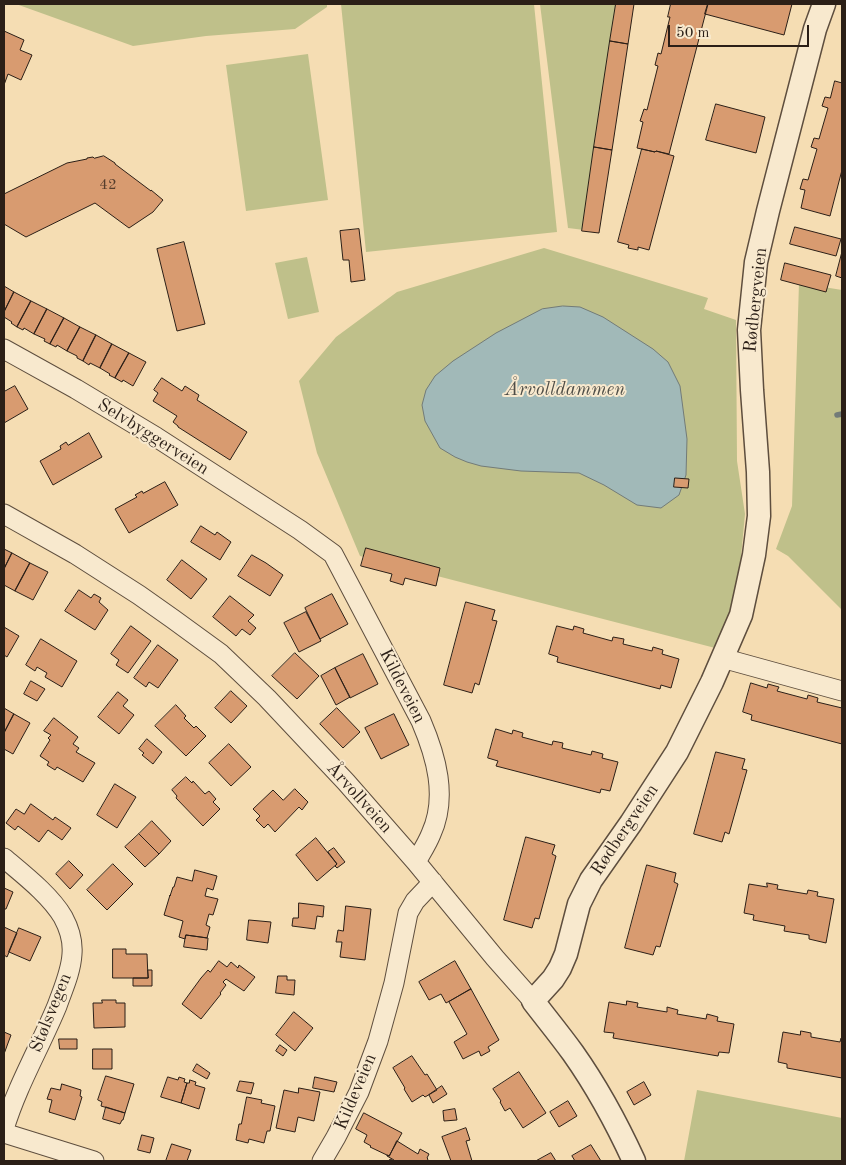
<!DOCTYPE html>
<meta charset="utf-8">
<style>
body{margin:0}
#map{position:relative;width:846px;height:1165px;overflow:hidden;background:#f5ddb3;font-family:"Old Standard TT",serif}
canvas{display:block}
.frame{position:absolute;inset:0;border:5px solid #2b1f17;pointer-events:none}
.scale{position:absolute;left:668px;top:25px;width:141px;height:22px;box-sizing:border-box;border:2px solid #2b1f17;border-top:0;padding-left:6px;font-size:15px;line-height:18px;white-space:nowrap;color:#2b1f17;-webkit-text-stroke:4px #f8e9ce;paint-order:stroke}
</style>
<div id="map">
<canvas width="846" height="1165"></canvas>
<div class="frame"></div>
<div class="scale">50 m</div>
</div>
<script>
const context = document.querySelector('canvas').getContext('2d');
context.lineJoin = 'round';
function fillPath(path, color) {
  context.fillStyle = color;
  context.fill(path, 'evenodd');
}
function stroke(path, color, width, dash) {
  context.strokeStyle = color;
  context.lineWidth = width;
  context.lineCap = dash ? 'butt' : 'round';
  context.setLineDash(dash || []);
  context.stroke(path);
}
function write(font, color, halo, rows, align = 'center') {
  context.font = font + ' "Old Standard TT",serif';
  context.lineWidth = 4;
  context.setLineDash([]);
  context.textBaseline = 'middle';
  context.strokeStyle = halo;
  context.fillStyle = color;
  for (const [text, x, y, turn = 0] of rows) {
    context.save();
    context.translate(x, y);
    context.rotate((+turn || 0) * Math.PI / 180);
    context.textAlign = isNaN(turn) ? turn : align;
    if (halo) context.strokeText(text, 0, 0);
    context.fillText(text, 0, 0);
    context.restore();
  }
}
fillPath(new Path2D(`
 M16,4H327V7L295,29L206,36L133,46Z
 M341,4H534L557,232L366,252Z
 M540,4H622L584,230L568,228Z
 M308,54L328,200L246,211L226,65Z
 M544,248L708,298L704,309L736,320L737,461L745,514L739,578L719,649L360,556L317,453L299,381L336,337L397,292Z
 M307,257L319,312L288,319L275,263Z
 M799,283L842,290V610L788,556L776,549L792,506Z
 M697,1090L842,1118V1161H684Z`), '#bfc08a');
const water = new Path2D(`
 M563,306L580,307L603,317L653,349L668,362L680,386L687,439L686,475L679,495L661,508L637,505L604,485L579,473L521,471L481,466L467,462L455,457L440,448L425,421L422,405L426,390L435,376L453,361L496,333L542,309Z`);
fillPath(water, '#a1b9b8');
stroke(water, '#727b78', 1);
stroke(new Path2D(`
 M837,415L842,414`), '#727b78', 5.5);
const building = new Path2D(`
 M616,4H634L628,44L610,41Z
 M671,4H708L669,154L656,151L655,152L637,148L643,122L640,121L644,109L647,110L658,66L655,65L658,53L661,54L670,17H668Z
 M708,4H792L784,35L705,14Z
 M4,31L24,40L20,50L32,55L21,80L8,74L4,85Z
 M610,41L628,44L612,150L594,147Z
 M835,81L842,83V170L830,216L801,208L805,190L800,189L803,179L808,180L817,149L811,147L814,138L819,139L828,108L822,106L825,97L830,98Z
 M716,104L765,117L756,153L706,140Z
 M594,147L612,150L599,233L582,231Z
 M642,149L655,152L656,151L674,156L649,250L638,247V250L628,248L629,245L618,242Z
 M104,156L115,163V164L151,191V190L163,200L153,212L129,228L95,203L26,237L4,224V194L67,163L87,159V158L93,157L94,158Z
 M795,227L841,239L836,256L790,244Z
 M359,229L365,280L351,282L349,260H343L340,231Z
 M184,242L205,324L177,331L157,249Z
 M842,252V278L836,276Z
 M785,263L831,275L826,292L781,280Z
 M4,286L14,292L4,312Z
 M14,292L31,301L17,327L11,323L12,322L4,317V312Z
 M31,301L47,309L34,334L24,328L23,330L17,327Z
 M47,309L64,318L50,344L44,341L45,339L34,334Z
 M64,318L80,327L67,351L57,345L56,347L50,344Z
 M80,327L96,335L83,361L77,358V356L67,351Z
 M96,335L112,344L100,368L90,363L89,365L83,361Z
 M112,344L129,353L115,378L109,375L110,374L100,368Z
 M129,353L146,362L133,386L123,380L122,382L115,378Z
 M162,378L182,391L185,386L199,395L197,400L247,432L230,460L178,427V426L173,422L177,416L153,401L158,393L154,390Z
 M15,386L28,409L4,423V392Z
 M89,433L102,457L53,485L40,461L61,449L60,446L66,442L68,445Z
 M675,478L689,479L688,488L674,487Z
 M165,482L178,505L129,533L115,509L137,497L135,495L142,491L143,493Z
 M201,526L215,535L217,532L231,542L220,560L191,542Z
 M366,548L440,568L436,586L405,578L403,585L390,581L392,574L361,566Z
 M4,549L12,553L4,569Z
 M12,553L30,563L15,591L4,585V569Z
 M252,555L266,563L283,575L270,596L238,576Z
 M182,560L207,579L191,599L167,580Z
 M30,563L48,572L33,600L15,591Z
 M79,590L91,598L94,594L101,598L99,602L108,610L95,630L65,611Z
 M332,594L348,624L320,639L305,608Z
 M230,596L254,615L248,621L256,628L250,635L242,629L236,636L213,617Z
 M466,602L495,610L492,620L497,621L479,685L475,683L472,693L444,685Z
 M306,612L321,641L299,652L284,623Z
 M131,626L151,641L128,673L116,665L119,660L111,654Z
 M557,626L573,630L574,626L584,629L583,633L612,641L613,637L624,639L623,644L652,651L653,647L663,650L662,654L679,659L671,688L661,685L660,689L557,662L558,657L549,654Z
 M4,627L19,636L7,657L4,655Z
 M41,639L77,661L62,687L45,677L47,673L37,667L35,671L26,665Z
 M158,645L178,660L158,688L149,682L146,687L134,678Z
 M295,653L319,676L297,699L272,676Z
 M363,654L378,684L350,698L335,668Z
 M335,668L350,697L336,705L321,676Z
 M31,681L45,689L37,701L24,694Z
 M751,683L767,688L768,684L779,687L777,691L807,699L808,695L818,698L817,702L842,708V744L751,720L752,715L743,712Z
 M231,691L247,706L231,723L215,708Z
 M118,692L128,700L123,706L134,715L119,734L98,717Z
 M176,705L186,716L184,718L194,728L196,726L206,736L186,756L155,726Z
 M4,708L14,714L4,733Z
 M337,708L360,732L343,748L320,724Z
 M14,714L30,723L13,754L4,749V733Z
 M394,714L409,745L381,759L365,728Z
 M54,718L78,737L73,744L79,748L76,752L95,763L83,782L57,767L55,770L47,765L49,762L40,756L50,740L48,738L51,735L44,731Z
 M496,729L512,734L513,730L523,733L522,737L552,745L553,741L563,743L562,748L591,755L592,751L603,754L602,758L618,762L610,791L601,789L600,793L496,766L498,761L488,758Z
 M147,739L162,752L153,764L142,755L144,753L139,749Z
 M229,744L251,767L231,786L209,763Z
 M716,752L745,759L742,769L747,770L729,834L725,832L722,842L694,834Z
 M186,777L192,783L193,781L205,794L209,791L216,799L213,802L220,809L203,826L176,798L177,796L172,790Z
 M115,784L136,797L117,828L97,815Z
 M295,789L308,802L302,810L299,807L275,832L268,824L264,828L256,820L260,816L253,809L273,790L283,800Z
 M31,804L53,820L55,817L71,828L62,840L48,830L39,842L18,826L15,830L6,823L16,809L24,814Z
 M152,821L171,841L159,854L139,834Z
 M139,834L159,854L145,867L125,847Z
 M526,837L555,845L552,854L556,856L539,919L535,918L532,928L504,920Z
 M316,838L337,864L317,881L296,855Z
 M334,848L345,862L337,868L335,866L337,864L328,852Z
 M69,861L83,875L70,889L56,874Z
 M113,864L133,884L107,910L87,890Z
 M647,865L676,873L674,882L678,884L660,947L656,946L653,955L625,948Z
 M195,870L217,876L213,890L207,888L205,896L218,899L213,915L209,914L206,925L210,927L207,938L186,935L185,939L179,937L183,921L164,915L170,895V896L173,887H174L177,877L192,881Z
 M767,883L778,885L777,889L807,894L808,890L818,892L817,896L834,899L826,943L809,939V935L784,931L785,926L753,920L754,915L744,913L749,884L767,887Z
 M4,888L13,892L6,909H4Z
 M299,903L324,906L323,917L317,916L315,929L292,926L293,918H298Z
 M346,906L371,909L365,960L340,957L342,942H336L338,930L343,931Z
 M249,920L271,922L268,943L247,940Z
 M4,927L17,933L7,957L4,955Z
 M19,928L41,937L30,961L9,952Z
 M186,935L208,938L207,950L184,947Z
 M113,949H126V954H147L148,978H113Z
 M219,961L227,967L231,962L238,968L239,965L255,977L244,991L226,979L223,982L226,985L220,993L221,994L201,1019L182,1004L201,978L208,970L210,972Z
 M455,961L471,989L446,1003L441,994L429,1000L419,982Z
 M148,970H152V986H133V978H148Z
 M278,976H287V980H295L294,995L276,993Z
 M471,989L499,1040L488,1047L490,1051L481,1056L479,1051L463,1059L454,1042L467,1034L449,1002Z
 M102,1000H116V1003H125V1027L94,1028L93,1003H102Z
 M627,1001L638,1003L637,1007L667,1012V1007L678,1010L677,1014L706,1019L707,1014L718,1017L717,1021L734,1024L729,1053L719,1052L718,1056L613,1038L614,1033L604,1032L609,1002L626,1005Z
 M294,1012L313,1028L295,1051L276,1035Z
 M801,1031L811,1033V1037L840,1042L841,1038H842V1078L787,1068V1064L778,1062L783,1032L800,1035Z
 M4,1032L11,1035L4,1054Z
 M59,1039H77V1049H60Z
 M280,1045L287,1050L283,1056L276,1051Z
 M93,1049H112V1069H93Z
 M412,1056L425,1075L427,1074L437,1090L425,1097L423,1095L412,1102L404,1089L405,1088L393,1068Z
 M197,1064L210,1073L207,1079L193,1071Z
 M519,1072L546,1113L523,1128L510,1108L505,1111L500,1102L501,1101L493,1089Z
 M106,1076L134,1084L125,1113L101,1106L102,1102L98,1100Z
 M168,1077L178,1080L179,1077L185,1079L184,1082L187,1083L181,1103L161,1097Z
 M315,1077L337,1082L334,1092L313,1088Z
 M190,1080L196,1082L195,1085L205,1088L199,1109L181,1103L187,1083H189Z
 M240,1081L254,1083L251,1094L237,1091Z
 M644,1082L651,1095L634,1105L627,1092Z
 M62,1084L81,1090L80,1096L82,1097L75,1120L49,1112L52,1100L47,1099L51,1088L60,1090Z
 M442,1086L447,1094L433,1103L429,1095Z
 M299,1088L320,1092L314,1121L298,1117L295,1132L276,1128L284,1090L298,1093Z
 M247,1097L262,1100L261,1103L275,1106L270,1131H267L264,1143L249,1139L248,1143L236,1140L239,1124H241Z
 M568,1101L577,1116L559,1127L550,1112Z
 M106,1107L125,1113L123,1120H122L120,1124L103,1119Z
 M455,1109L457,1120L444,1121L443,1111Z
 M364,1113L402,1133L389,1156L370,1147L371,1146L364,1142L367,1135L356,1129Z
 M466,1128L470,1140L466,1141L472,1161H451L442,1137Z
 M142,1135L154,1138L150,1153L138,1150Z
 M397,1141L418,1154L420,1149L429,1154L427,1158L428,1159L427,1161H389L390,1159L394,1161V1160L387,1156V1155L389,1156Z
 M172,1144L191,1150L187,1161H166Z
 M591,1145L601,1161H575L572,1156Z
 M551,1153L556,1161H536Z`);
fillPath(building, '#d89b70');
stroke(building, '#2b1f17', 1);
const minor = new Path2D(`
 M4,349L76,389L156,437L300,530L333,554L421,721C436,756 448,797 431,834C427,844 421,853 416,862
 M4,514L75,554L139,595L173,619L221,654L267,698L346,782L416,862L495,958L533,1001
 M722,658L842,691
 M4,858C24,875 50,895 63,917C69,928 73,942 72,954C71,972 63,989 57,1006C40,1047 17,1086 4,1129
 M4,1133L94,1161
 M322,1161L336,1137L359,1092L378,1041L394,983L408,913L415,901L433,882`);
const tertiary = new Path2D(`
 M634,1161C617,1124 597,1087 573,1053C560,1035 546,1018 533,1001L553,979L560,968L566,954L579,904L591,880L631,823L677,752L712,682L741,615L754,555L759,516L758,472L752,390L749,330L756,262L768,211L815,29L824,4`);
stroke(minor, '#5e4e3e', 21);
stroke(tertiary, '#5e4e3e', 25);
stroke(minor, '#f8e9ce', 19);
stroke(tertiary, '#f8e9ce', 22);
write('15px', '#563e2d', null, [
 ["42",108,185]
]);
write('18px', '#2b1f17', '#f8e9ce', [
 ["Rødbergveien",756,300,-84],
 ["Selvbyggerveien",153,437,32],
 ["Kildeveien",402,686,63],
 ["Årvollveien",359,798,48],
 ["Rødbergveien",625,830,-56],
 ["Stølsvegen",51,1013,-68],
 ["Kildeveien",356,1092,-67]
]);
write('italic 19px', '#4e4d47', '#f8e9ce', [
 ["Årvolldammen",565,390]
]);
</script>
